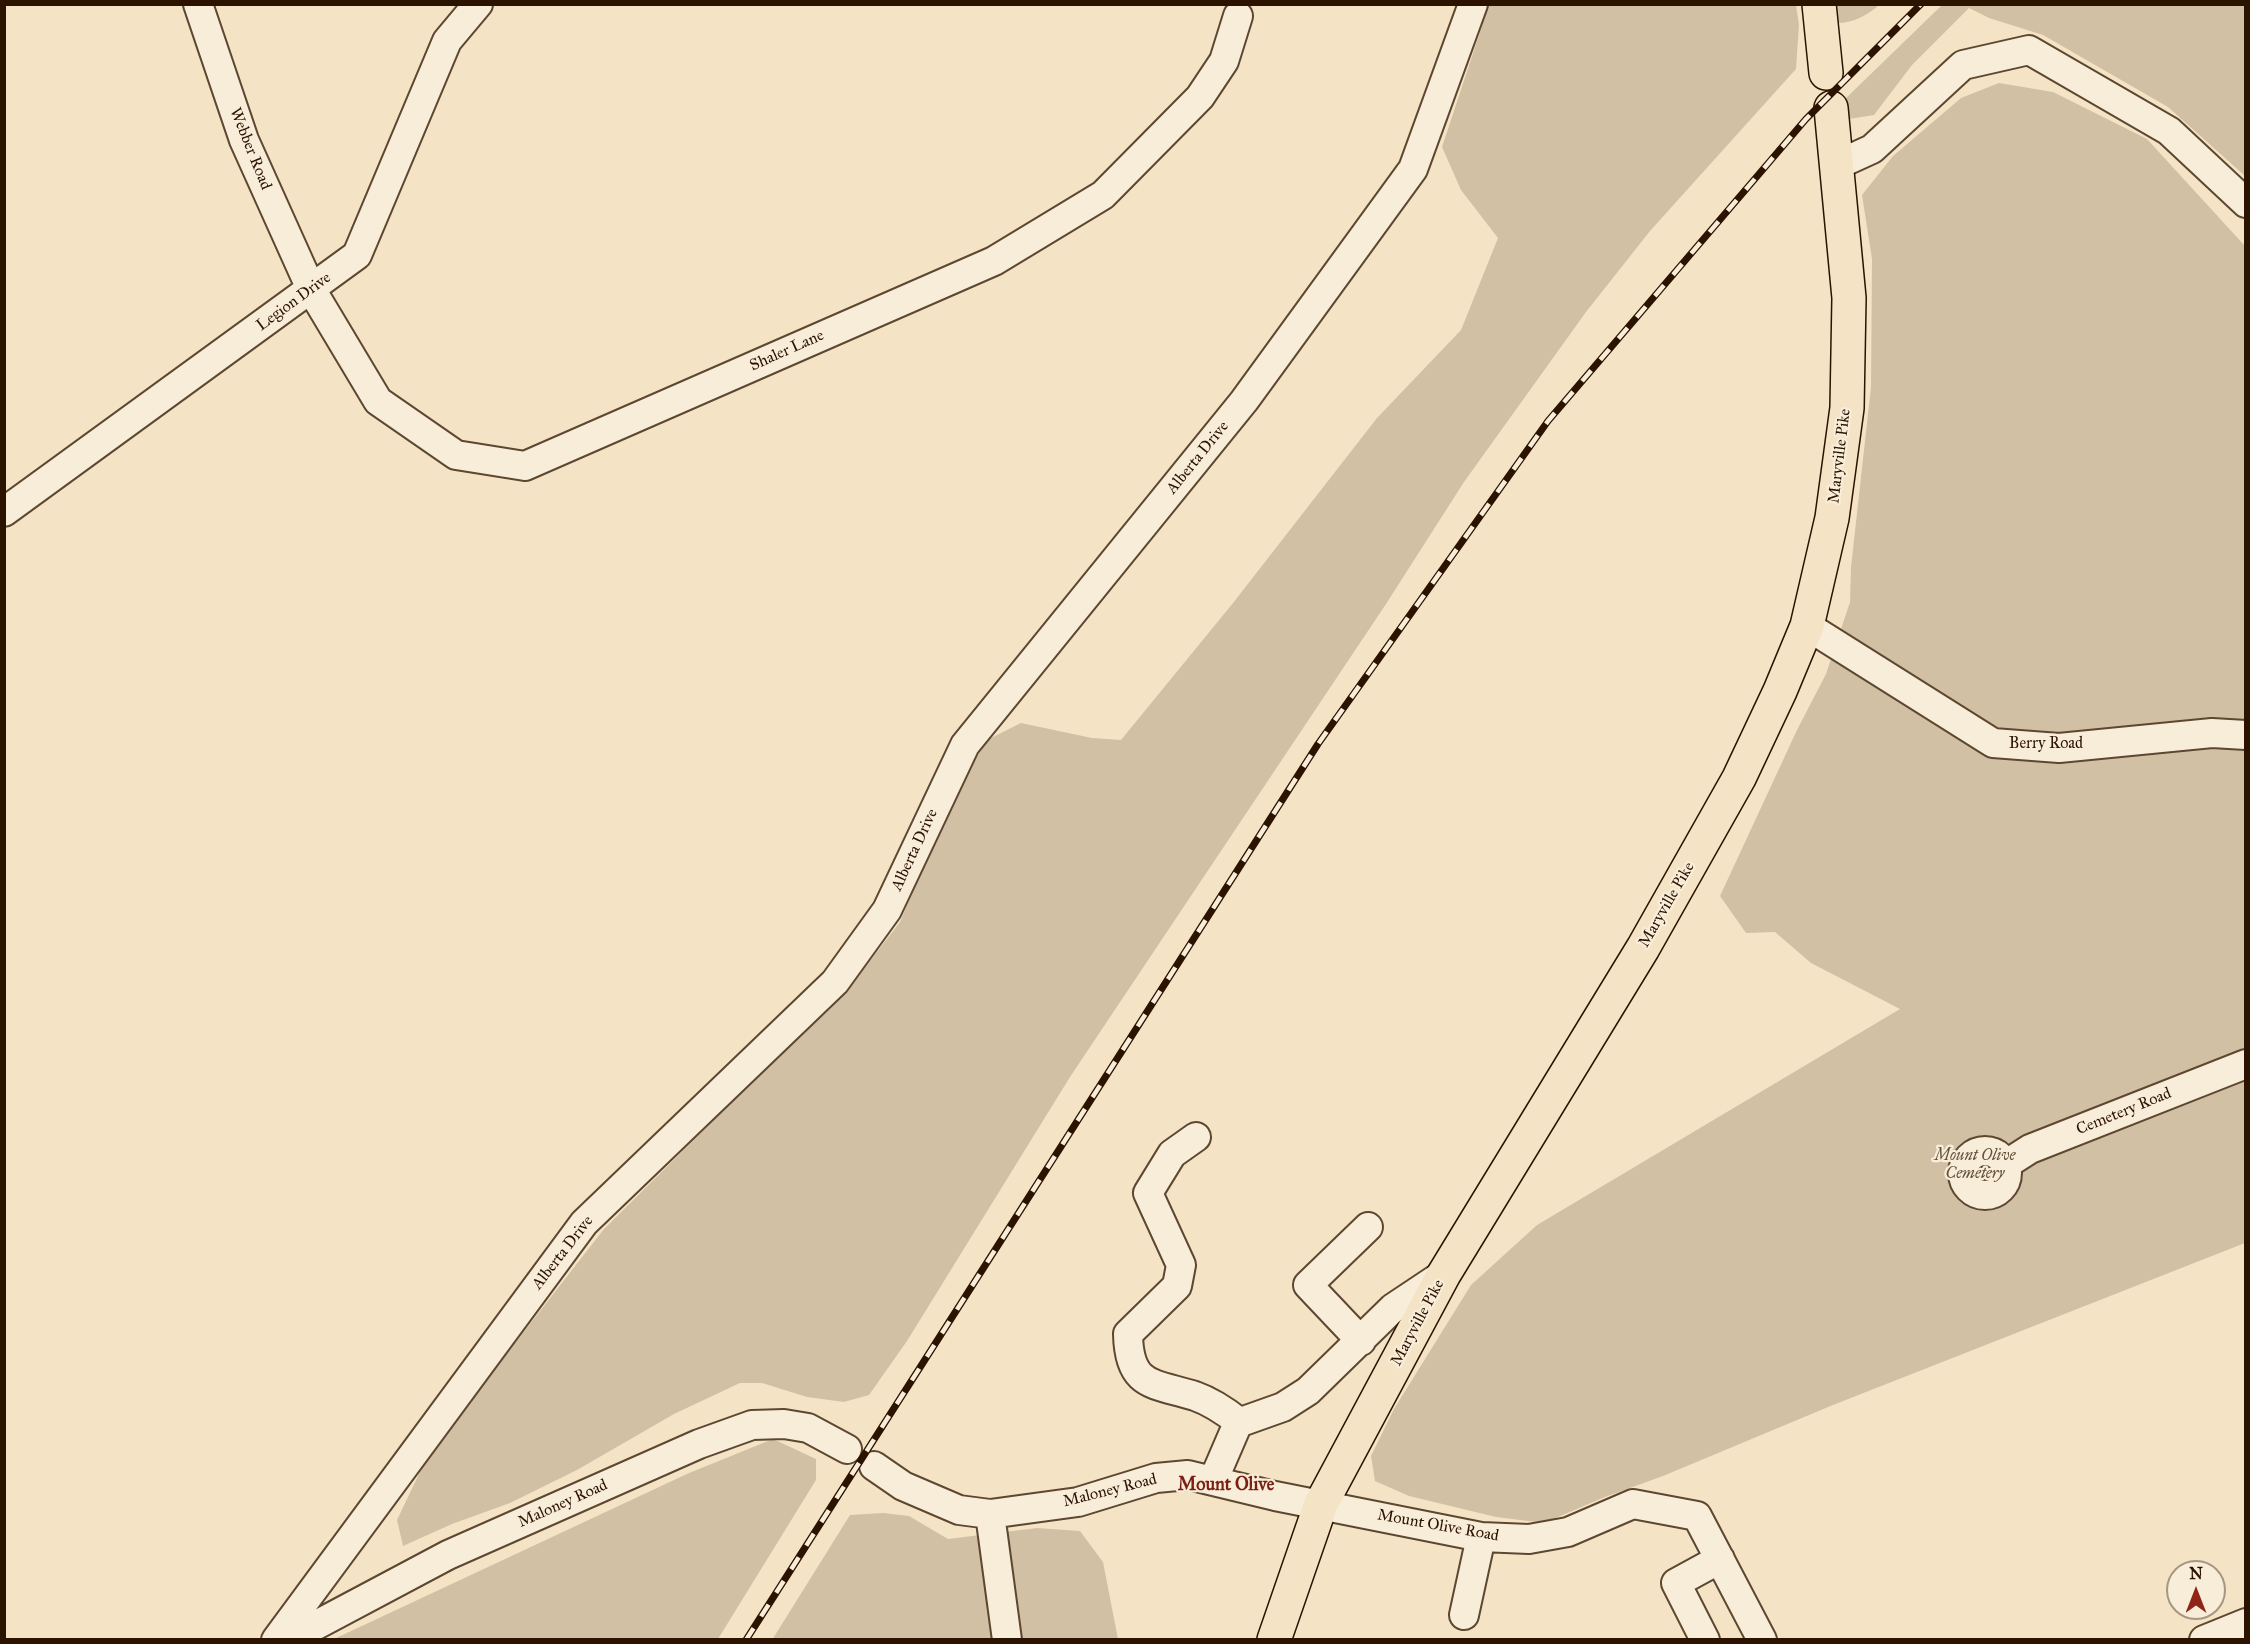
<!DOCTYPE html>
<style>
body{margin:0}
#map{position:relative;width:2250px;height:1644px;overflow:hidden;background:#f4e4c5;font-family:"IM FELL Great Primer",serif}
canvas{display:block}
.frame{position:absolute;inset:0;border:6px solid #2b1300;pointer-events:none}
.north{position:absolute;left:2166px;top:1560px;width:60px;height:60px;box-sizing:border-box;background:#f8edd9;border:2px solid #a69682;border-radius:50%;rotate:0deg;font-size:16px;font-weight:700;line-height:24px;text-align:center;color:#2b1300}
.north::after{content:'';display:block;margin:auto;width:21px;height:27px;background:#8f2418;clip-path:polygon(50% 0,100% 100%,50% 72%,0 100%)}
</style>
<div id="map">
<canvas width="2250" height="1644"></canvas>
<div class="frame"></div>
<div class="north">N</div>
</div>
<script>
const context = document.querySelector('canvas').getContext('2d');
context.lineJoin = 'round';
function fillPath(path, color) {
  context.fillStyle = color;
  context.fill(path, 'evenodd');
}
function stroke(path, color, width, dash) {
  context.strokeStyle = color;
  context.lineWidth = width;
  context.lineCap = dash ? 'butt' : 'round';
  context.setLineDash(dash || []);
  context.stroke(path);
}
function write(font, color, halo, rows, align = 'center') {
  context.font = font + ' "IM FELL Great Primer",serif';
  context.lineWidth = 4.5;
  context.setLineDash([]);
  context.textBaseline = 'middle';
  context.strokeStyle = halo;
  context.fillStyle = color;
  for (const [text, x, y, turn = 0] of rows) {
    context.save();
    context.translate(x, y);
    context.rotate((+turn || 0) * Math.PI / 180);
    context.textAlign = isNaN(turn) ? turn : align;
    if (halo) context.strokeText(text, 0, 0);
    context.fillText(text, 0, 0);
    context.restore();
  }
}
fillPath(new Path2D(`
 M1489,5H1796L1799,25L1796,69L1650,231L1586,312L1464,482L1386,604L1070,1077L907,1341L869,1395L844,1402L807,1397L762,1383H740L674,1414L577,1470L510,1503L452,1524L403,1546L397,1520L429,1453L604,1229L855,980L900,922L957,789L987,740L1021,723L1092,738L1121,740L1233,603L1377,418L1461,330L1498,238L1461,190L1442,147Z
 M1836,5V4L1879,5C1868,15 1853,23 1838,23Z
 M1942,5H2245V176L2168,107L2043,35L1989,18L1969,8L1912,65L1874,115L1849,119L1845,99Z
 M1999,83L2053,92L2147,139L2245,246V1243L1833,1405L1663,1476L1605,1497L1544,1523L1496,1517L1409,1496L1375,1481L1371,1456L1394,1409L1471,1285L1537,1225L1900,1009L1811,963L1775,932L1746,933L1720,896L1797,730L1826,674L1850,602L1851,567L1871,387L1872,259L1862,195L1893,156L1961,98Z
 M773,1439L816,1459V1480L718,1639H334L689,1473Z
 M883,1513L909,1516L948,1539L1037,1528L1080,1531L1103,1562L1118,1639L772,1640L850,1515Z`), '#d2c0a4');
const minor = new Path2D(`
 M198,4L244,140L311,289L378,401L456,455L525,466L994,261L1103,195L1200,97L1224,61L1238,16
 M1837,165L1872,149L1963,65L2029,50L2169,131L2246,203
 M4,512L357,255L447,41L478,4
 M1807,626L1993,743L2059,748L2212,733L2246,735
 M1196,1137L1172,1154L1148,1193L1181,1265L1177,1286L1128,1334C1129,1388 1154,1383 1195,1396C1212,1402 1225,1411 1239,1422
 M1963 1173a22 22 0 1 1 44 0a22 22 0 1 1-44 0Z
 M2005,1165L2030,1149L2246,1064
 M1361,1341L1308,1285L1368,1227
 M874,1466L903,1486L959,1510L990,1514L1078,1502L1156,1478L1188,1475L1275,1496L1481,1537L1529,1539L1568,1532L1633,1504L1697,1516L1762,1640
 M1213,1481L1238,1423L1283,1407L1308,1391L1393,1308L1444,1274
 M990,1514L1007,1640
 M1464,1615L1481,1537
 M276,1640L584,1223L835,982L887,910L965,745L1244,401L1413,169L1473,4
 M288,1640L448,1555L699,1444L752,1425L784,1424L808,1428L847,1449
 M1705,1640L1676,1583L1720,1559
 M2204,1640L2246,1623`);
const major = new Path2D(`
 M1819,4L1826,73
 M1274,1640L1321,1504L1444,1274L1643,948L1739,778L1780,691L1807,626L1832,518L1847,408L1849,298L1831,108`);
stroke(minor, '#5d4731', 32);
stroke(major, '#2b1300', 36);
stroke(minor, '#f8edd9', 28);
stroke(major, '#f4e4c5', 33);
const rail = new Path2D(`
 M746,1640L1318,744L1548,421L1806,119L1921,4`);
stroke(rail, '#2b1300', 7);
stroke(rail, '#f8edd9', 4.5, [14]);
write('16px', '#2b1300', '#f8edd9', [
 ["Webber Road",250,149,68],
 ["Legion Drive",294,302,-36],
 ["Shaler Lane",787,351,-24],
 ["Maryville Pike",1840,456,-83],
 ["Alberta Drive",1198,458,-51],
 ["Berry Road",2046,744],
 ["Alberta Drive",915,850,-65],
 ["Maryville Pike",1667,905,-60],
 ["Cemetery Road",2124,1112,-22],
 ["Alberta Drive",563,1253,-52],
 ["Maryville Pike",1418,1323,-62],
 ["Maloney Road",1110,1491,-14],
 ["Maloney Road",563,1504,-24],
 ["Mount Olive Road",1438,1526,10]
]);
write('italic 16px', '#655039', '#f8edd9', [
 ["Mount Olive",1975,1156],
 ["Cemetery",1975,1174]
]);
write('bold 18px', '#7a1f14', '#f8edd9', [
 ["Mount Olive",1226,1486]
]);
</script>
